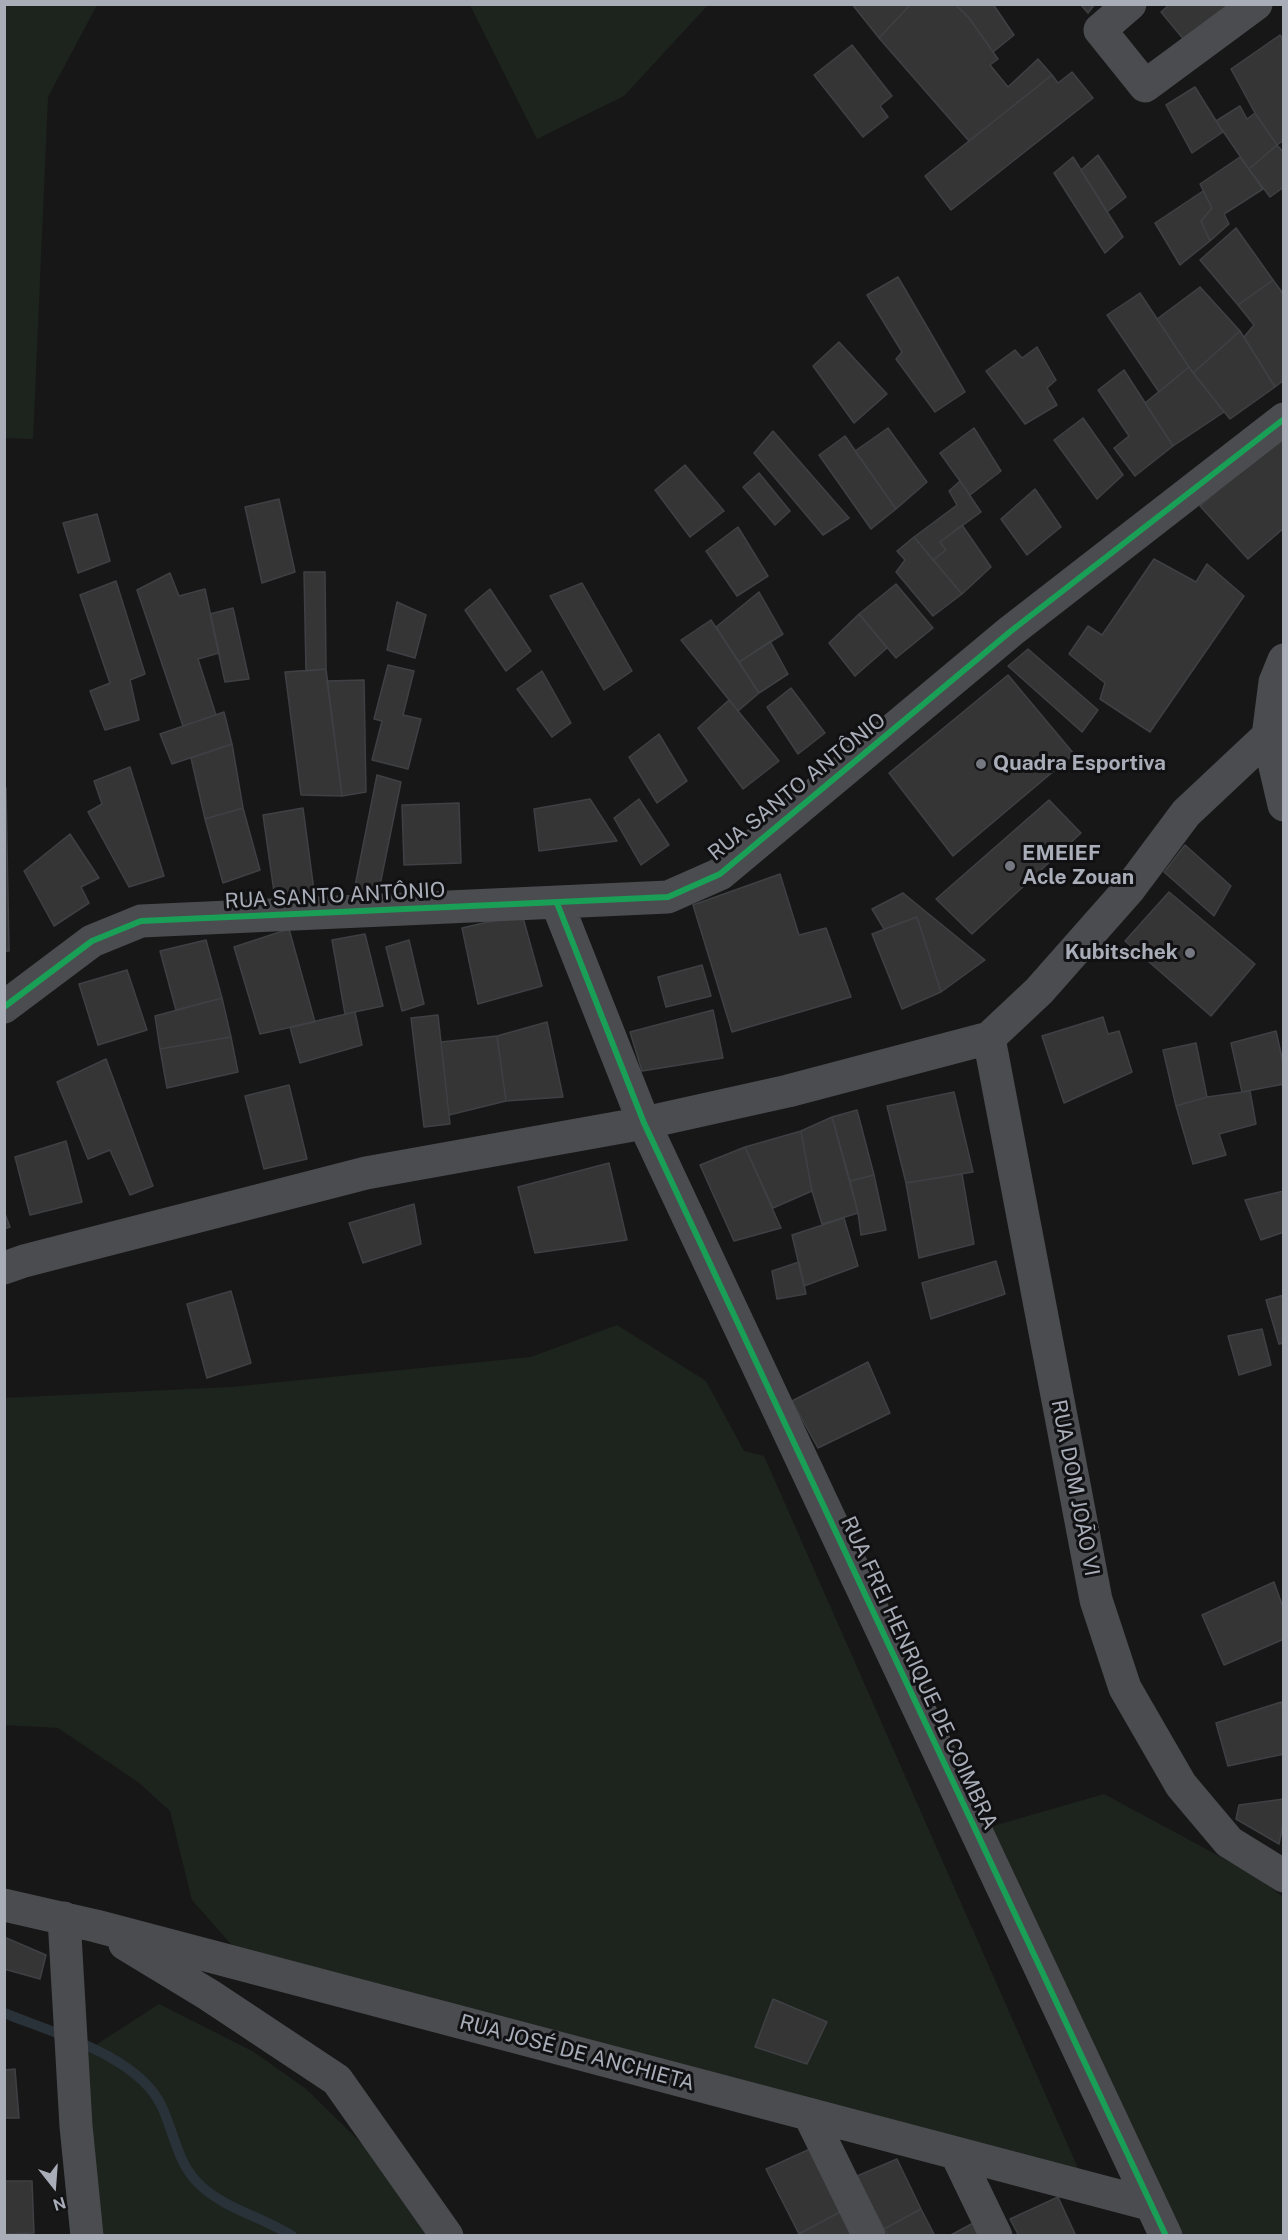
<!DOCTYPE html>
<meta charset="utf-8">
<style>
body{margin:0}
#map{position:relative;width:1288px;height:2240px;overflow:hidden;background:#171717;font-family:"Public Sans",sans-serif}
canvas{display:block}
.frame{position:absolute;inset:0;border:6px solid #a8adb8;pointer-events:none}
.north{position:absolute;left:24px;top:2156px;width:60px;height:60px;-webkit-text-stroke:4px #111113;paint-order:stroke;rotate:163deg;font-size:16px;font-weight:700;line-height:24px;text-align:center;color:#a8adb8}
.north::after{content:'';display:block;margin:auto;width:21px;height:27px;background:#a8adb8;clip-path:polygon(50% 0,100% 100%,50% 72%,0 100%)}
</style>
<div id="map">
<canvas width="1288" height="2240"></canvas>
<div class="frame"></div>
<div class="north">N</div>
</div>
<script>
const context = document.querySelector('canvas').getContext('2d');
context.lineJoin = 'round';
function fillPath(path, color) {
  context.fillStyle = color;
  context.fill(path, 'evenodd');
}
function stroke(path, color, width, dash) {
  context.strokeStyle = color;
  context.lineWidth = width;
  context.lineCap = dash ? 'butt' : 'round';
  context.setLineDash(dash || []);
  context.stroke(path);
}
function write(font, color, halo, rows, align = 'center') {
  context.font = font + ' "Public Sans",sans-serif';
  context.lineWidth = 6;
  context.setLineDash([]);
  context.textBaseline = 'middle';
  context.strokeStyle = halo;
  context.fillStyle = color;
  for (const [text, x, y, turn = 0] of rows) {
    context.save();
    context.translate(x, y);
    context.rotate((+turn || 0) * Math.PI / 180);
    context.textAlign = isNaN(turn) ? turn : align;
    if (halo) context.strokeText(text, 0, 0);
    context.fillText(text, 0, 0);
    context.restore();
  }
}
fillPath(new Path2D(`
 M5,4L97,5L48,97L33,439L5,438Z
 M470,5H708L624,96L537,139Z
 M617,1325L706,1381L744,1451L764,1456L1081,2175L735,2102L403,2024L260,1977L192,1900L170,1811L138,1782L58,1728L5,1725L4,1398L231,1387L531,1357Z
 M1104,1794L1256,1876L1283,1897V2235H1168L969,1833Z
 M159,2004L254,2052L306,2089L388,2169L429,2235H98L82,2054Z`), '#1d241e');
stroke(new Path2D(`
 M4,2013C54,2033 139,2056 162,2107C175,2135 177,2163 200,2185C225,2209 263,2217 292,2236`), '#2a3239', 10);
const building = new Path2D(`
 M852,4H911L879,38Z
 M911,4H955L969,18L998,59L990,65L1008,87L1038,59L1052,75L969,141L879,38Z
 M955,4H993L1014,35L993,52L969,18Z
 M1080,4H1095L1088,13Z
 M1170,4H1240L1190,47L1161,12Z
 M1280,35L1284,41V140L1277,145L1255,113L1231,69Z
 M852,45L892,96L880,106L888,117L863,137L814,75Z
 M1072,72L1093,98L951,210L925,176L1052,75L1058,83Z
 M1195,87L1223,132L1192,153L1166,105Z
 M1240,106L1247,119L1255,113L1277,145L1249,169L1216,121Z
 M1277,145L1284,153V187L1270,197L1249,169Z
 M1098,155L1126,197L1107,212L1081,170Z
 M1073,157L1123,237L1105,253L1054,173Z
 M1240,157L1263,189L1224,214L1229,224L1210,241L1201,221L1212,208L1200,184Z
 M1203,191L1212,208L1201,221L1210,241L1180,265L1155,223Z
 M1236,228L1273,280L1238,305L1200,260Z
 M898,277L965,392L935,412L896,359L902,352L867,295Z
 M1273,280L1284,295V380L1275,387L1244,337L1254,325L1238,305Z
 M1200,287L1240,331L1193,373L1157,319Z
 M1140,293L1189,367L1159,392L1107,315Z
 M1240,331L1275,387L1230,419L1193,373Z
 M839,342L887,394L854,423L813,366Z
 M1037,347L1056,380L1047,388L1057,405L1025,424L986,371L1015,350L1022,358Z
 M1189,367L1224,412L1173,446L1145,403Z
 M1124,370L1173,446L1135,476L1114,448L1129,436L1098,390Z
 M1083,418L1123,475L1097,499L1054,440Z
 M888,428L927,482L896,509L855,451Z
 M974,428L1001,471L970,495L940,453Z
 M773,431L849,518L823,535L754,453Z
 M1284,432V528L1248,559L1200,506Z
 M845,436L896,509L871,529L819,455Z
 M685,465L724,511L690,537L655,490Z
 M759,473L790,511L775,525L743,487Z
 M960,481L981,512L940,542L946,550L933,560L914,537L957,505L949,491Z
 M1035,489L1061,527L1027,555L1001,519Z
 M279,499L295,572L262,583L245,507Z
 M97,514L110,561L78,573L63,523Z
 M962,525L991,567L962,594L933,560L946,550L940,542Z
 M738,527L768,576L737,596L706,551Z
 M914,537L962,594L933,616L896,572L905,560L897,551Z
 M1154,559L1196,582L1207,564L1244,596L1150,732L1100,699L1105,683L1069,654L1088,626L1102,635Z
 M304,572H325L326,669L306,671Z
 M170,573L179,596L205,589L219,653L198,659L216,715L183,726L137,590Z
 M116,581L145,674L130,680L139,720L105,730L90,691L110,683L80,595Z
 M582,583L632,671L604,690L550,596Z
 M896,584L933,628L896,658L859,614Z
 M490,589L531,651L506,671L465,610Z
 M759,592L783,634L739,662L716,627Z
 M397,602L426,615L415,658L387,650Z
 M233,608L249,679L225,682L210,614Z
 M859,614L887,648L855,676L829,643Z
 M711,620L759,693L738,711L681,640Z
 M770,641L788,674L759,693L739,662Z
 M1028,649L1098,710L1082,732L1008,666Z
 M388,665L414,671L403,715L421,719L408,769L372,760L382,721L374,719Z
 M326,669L342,796L301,795L285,672Z
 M542,671L571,723L552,737L517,689Z
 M1008,675L1074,754L953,856L889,773Z
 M364,680L366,792L342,796L327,681Z
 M791,688L825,733L798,754L767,707Z
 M729,700L779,761L743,789L698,728Z
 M224,712L232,744L172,764L160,734Z
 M659,734L687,781L657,803L629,757Z
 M232,744L243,808L205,819L191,758Z
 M130,767L164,876L129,887L88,812L102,804L94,781Z
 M377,775L401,782L379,890L354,891Z
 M4,788H6L9,951H4Z
 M590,799L617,841L539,851L534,809Z
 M639,799L669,845L641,865L614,818Z
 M1049,800L1081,833L972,934L936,899Z
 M459,803L461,863L404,865L402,805Z
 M243,808L260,870L223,883L205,819Z
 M303,808L315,898L275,899L263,815Z
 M70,834L99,878L81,887L89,903L54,926L24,871Z
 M1185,845L1231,886L1214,916L1164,872Z
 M780,874L799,935L826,928L851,997L732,1032L693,905Z
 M1169,892L1255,964L1211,1016L1125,941Z
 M903,893L985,960L941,992L917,917L884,929L872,909Z
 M522,914L542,986L478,1004L462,928Z
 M917,917L941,992L902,1009L872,934Z
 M289,929L315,1022L260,1034L234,947Z
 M365,934L383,1006L345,1014L332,940Z
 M206,940L222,998L176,1010L160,951Z
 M409,940L424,1004L402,1011L386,947Z
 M702,965L711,996L666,1007L658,977Z
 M127,970L147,1030L98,1045L79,984Z
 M222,998L231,1037L160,1049L155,1016Z
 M713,1010L723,1058L642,1071L630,1032Z
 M355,1012L362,1045L300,1063L290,1027Z
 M438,1015L450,1124L424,1127L411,1018Z
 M1103,1017L1108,1034L1119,1031L1132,1072L1064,1103L1042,1036Z
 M547,1022L563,1097L506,1101L497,1036Z
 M1276,1031L1284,1067V1084L1242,1092L1231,1043Z
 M497,1036L506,1101L449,1115L441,1042Z
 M231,1037L238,1072L167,1088L160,1049Z
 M1196,1043L1207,1097L1176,1106L1163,1050Z
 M106,1059L153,1186L130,1195L110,1150L88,1159L57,1082Z
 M289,1085L307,1159L264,1169L245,1096Z
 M1250,1091L1256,1124L1219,1134L1226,1155L1193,1164L1176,1106L1207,1097Z
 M954,1092L973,1172L906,1183L887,1106Z
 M857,1110L874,1175L850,1181L832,1117Z
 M832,1117L858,1213L822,1224L812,1191L801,1131Z
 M801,1131L812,1191L773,1208L745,1147Z
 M66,1141L82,1202L30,1215L15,1157Z
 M745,1147L781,1228L734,1241L700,1165Z
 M609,1163L627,1240L535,1253L518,1187Z
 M962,1174L974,1244L919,1258L906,1183Z
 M874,1175L886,1230L861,1235L858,1213L850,1181Z
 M1284,1191V1232L1261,1240L1245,1200Z
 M414,1204L421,1244L363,1263L349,1223Z
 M4,1211L10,1227L4,1229Z
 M844,1218L858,1266L804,1286L792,1235Z
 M996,1261L1005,1294L931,1319L922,1283Z
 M799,1262L806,1294L777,1299L772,1271Z
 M231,1291L251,1363L207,1378L187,1304Z
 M1284,1295V1343L1279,1344L1266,1300Z
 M1262,1329L1271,1365L1239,1375L1228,1336Z
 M868,1362L890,1413L818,1448L792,1401Z
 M1274,1582L1284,1610V1639L1224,1665L1202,1615Z
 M1281,1702L1284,1710V1754L1228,1766L1216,1723Z
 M1284,1799V1820L1279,1844L1236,1819L1239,1805Z
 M4,1937L46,1955L40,1979L4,1969Z
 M773,1999L827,2022L807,2064L755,2047Z
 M15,2069L19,2118H4V2070Z
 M810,2149L840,2212L799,2234L766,2169Z
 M897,2159L921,2209L884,2229L857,2176Z
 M4,2181H32L34,2233L4,2234Z
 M1058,2197L1076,2236H1019L1010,2219Z
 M921,2209L935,2236H888L884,2229Z
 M840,2212L852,2236H799V2234Z
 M977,2221L984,2236H949Z`);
fillPath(building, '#353536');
stroke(building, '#3f4043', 1.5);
stroke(new Path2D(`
 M1130,4L1100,30L1145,86L1256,4
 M1284,660L1275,682L1268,736L1284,805
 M557,903L644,1123L1166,2236
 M4,1007L92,941L141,921L668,897L720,874L1011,631L1284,419
 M989,1038L1096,1600L1125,1688L1181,1785L1229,1842L1284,1876
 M4,1268L24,1261L366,1173L644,1123L788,1091L989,1038L1039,991L1130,888L1186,813L1268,736L1284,727
 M4,1905L96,1926L1149,2204
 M64,1918L76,2126L87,2236
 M125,1944L209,1995L337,2080L447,2236
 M809,2114L869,2236
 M956,2153L996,2236`), '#4b4c50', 33);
stroke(new Path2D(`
 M557,903L644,1123L1166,2236
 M4,1007L92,941L141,921L668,897L720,874L1011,631L1284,419`), '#1a9f57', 6);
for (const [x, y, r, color] of [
 [981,764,6,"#757880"],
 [1010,866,6,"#757880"],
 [1190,953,6,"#757880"]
]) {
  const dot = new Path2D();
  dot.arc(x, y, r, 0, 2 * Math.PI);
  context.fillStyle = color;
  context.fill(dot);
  stroke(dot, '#111113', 2);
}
write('bold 21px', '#a8adb8', '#111113', [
 ["Quadra Esportiva",993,764],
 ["EMEIEF",1022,854],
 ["Acle Zouan",1022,878],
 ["Kubitschek",1178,953,"right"]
], 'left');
write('21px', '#a8adb8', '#111113', [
 ["RUA SANTO ANTÔNIO",797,787,-39],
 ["RUA SANTO ANTÔNIO",335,896,-3],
 ["RUA DOM JOÃO VI",1075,1488,79],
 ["RUA FREI HENRIQUE DE COIMBRA",919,1673,65],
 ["RUA JOSÉ DE ANCHIETA",577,2053,15]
]);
</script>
